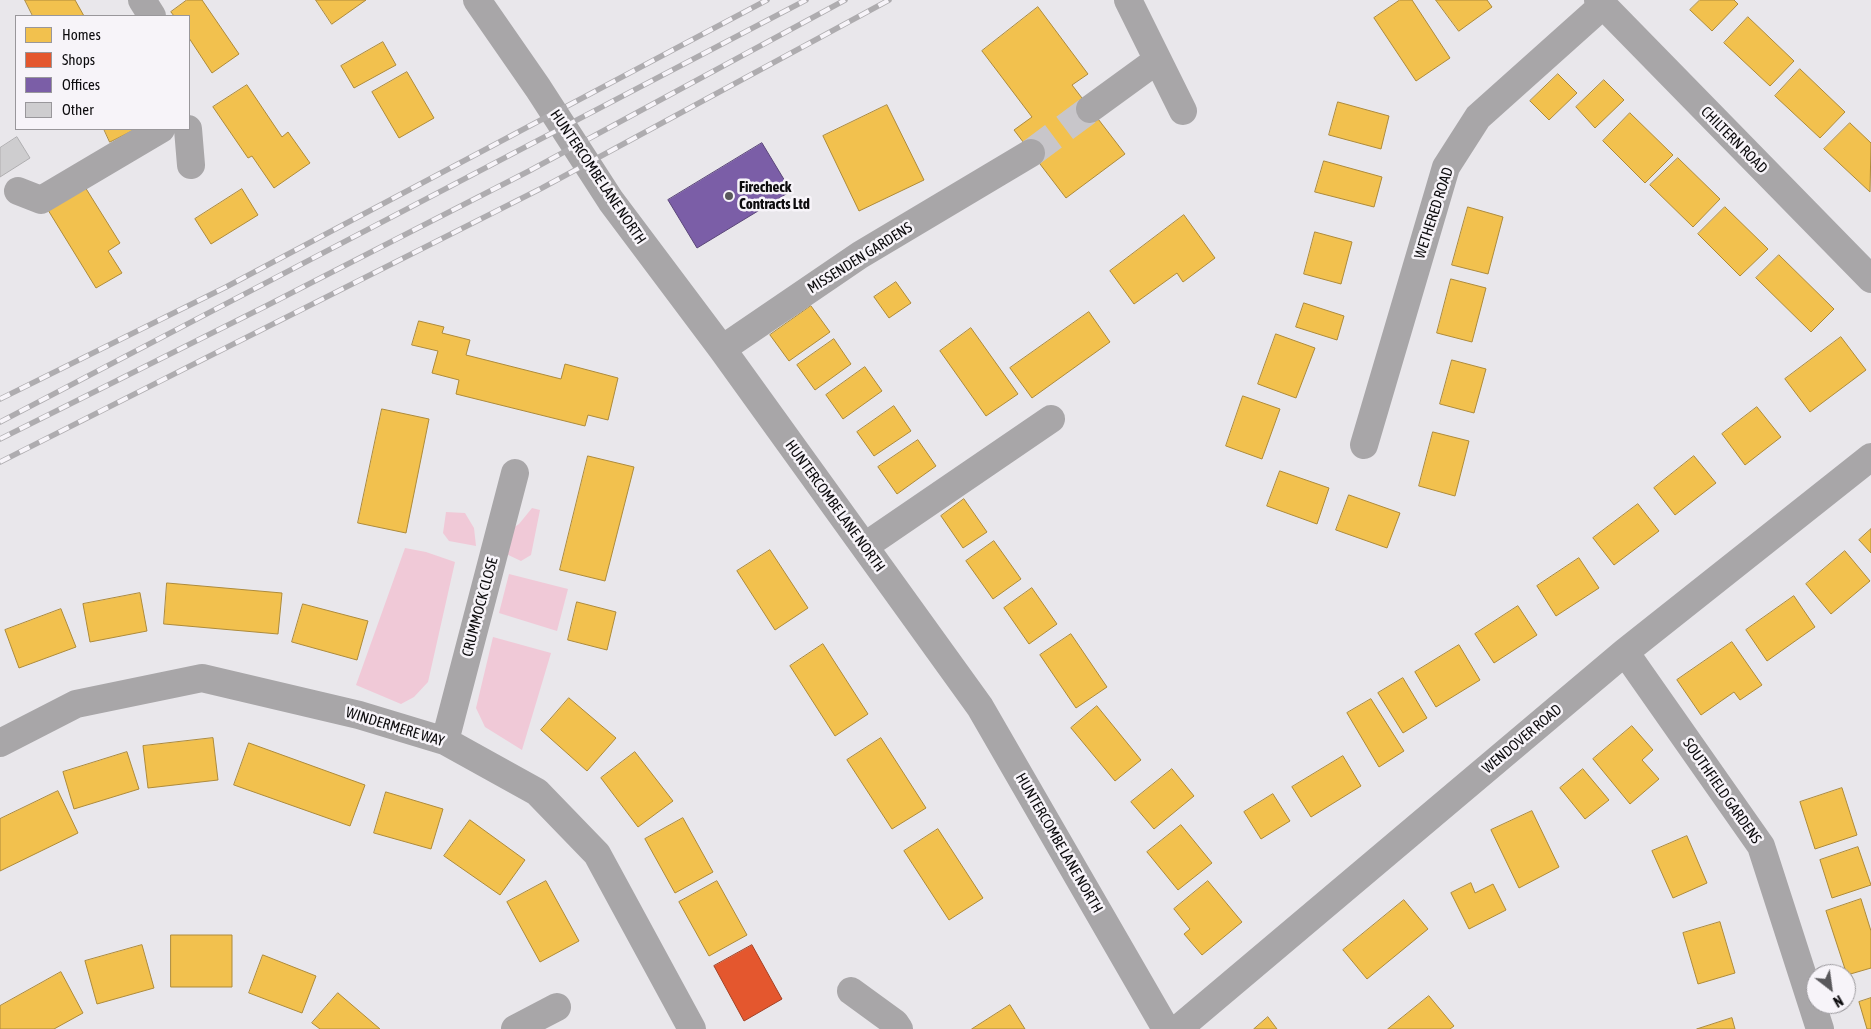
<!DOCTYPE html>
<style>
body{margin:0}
#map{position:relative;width:1871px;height:1029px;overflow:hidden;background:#e9e7eb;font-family:"Asap Condensed",sans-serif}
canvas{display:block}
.legend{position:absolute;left:15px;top:15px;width:175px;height:115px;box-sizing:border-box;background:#f7f4f9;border:1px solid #99979b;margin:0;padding:6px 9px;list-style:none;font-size:15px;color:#0c0b0d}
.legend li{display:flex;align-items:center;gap:10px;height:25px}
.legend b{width:25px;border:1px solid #99979b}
.north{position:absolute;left:1806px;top:964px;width:50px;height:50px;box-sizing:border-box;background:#f7f4f9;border:1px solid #99979b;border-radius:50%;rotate:150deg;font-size:14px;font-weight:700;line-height:20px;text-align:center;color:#0c0b0d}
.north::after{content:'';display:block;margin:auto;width:18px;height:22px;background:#59585b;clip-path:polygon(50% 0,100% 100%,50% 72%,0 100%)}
</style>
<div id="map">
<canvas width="1871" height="1029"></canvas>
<ul class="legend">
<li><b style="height:14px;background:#f2c14e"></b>Homes</li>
<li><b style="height:14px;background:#e4572e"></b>Shops</li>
<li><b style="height:14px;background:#7b5ea7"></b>Offices</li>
<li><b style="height:14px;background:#cecdcf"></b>Other</li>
</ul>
<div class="north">N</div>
</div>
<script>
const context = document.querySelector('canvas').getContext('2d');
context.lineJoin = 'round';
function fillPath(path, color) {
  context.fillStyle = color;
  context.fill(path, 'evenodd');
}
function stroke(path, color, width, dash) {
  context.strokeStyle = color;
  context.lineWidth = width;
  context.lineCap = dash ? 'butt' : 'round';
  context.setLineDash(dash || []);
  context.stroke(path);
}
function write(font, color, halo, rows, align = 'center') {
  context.font = font + ' "Asap Condensed",sans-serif';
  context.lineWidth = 5;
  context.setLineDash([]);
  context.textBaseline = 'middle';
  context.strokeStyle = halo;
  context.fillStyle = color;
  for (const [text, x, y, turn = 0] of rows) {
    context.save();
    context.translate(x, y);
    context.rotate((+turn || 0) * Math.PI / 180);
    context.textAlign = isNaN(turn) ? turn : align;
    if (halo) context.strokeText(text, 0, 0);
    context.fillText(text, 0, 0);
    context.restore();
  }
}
fillPath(new Path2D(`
 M532,508L540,510L531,555L521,561L502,552L504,534L519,524Z
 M446,512L465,513L474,528L476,546L449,541L443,533Z
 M405,548L426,552L455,562L428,682L414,697L401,704L356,685Z
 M509,574L568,589L557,631L499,613Z
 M493,637L551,653L522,750L485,727L476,708Z`), '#f0c9d7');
const homes = new Path2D(`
 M25,0H75L84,16H33Z
 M187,0H202L239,54L212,73L189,38V16H174L171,12Z
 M316,0H366L332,24Z
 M1400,0H1412L1450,58L1416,81L1374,18Z
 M1436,0H1487L1492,7L1459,31Z
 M1700,0H1734L1738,4L1712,31L1690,10Z
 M1038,7L1088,74L1072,85L1125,154L1066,198L1014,130L1032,117L982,51Z
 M1748,17L1794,61L1770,86L1724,43Z
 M383,42L396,65L354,88L341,66Z
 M1800,69L1845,112L1820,138L1775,96Z
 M407,72L434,118L399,138L372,92Z
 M1558,74L1577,93L1549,120L1530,101Z
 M1604,80L1624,100L1595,128L1576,107Z
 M247,85L282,137L288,132L310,163L274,188L252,156L248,158L213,107Z
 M1338,102L1389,116L1381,149L1329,135Z
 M887,105L924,180L859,211L823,136Z
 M1630,113L1673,155L1645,183L1603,141Z
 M1850,123L1871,143L1870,192L1824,149Z
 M104,129H136L110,142Z
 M1678,158L1720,199L1693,227L1650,185Z
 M1324,161L1382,177L1374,207L1315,192Z
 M85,187L120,243L108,251L122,273L96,288L48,210Z
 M242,189L258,215L211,244L195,219Z
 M1468,207L1503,217L1488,274L1452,265Z
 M1725,207L1768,249L1740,276L1698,234Z
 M1184,215L1215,258L1183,282L1177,273L1134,304L1110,271Z
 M1315,232L1352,242L1341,284L1304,274Z
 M1779,255L1834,309L1811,332L1756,278Z
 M1451,279L1486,288L1472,342L1437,333Z
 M896,282L911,303L889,318L874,297Z
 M1304,303L1344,316L1337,340L1296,327Z
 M811,306L830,332L789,361L770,335Z
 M1089,312L1110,342L1032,398L1010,368Z
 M419,321L444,327L442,333L470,340L466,355L561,379L565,364L618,378L608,420L588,415L585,426L456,394L459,380L432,373L438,351L412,345Z
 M971,328L1018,394L986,416L940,351Z
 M1276,334L1315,348L1296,398L1258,384Z
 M1841,337L1866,370L1810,412L1785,379Z
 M834,339L851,364L815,390L797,365Z
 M1452,360L1486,369L1474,413L1440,404Z
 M865,367L882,391L843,419L826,395Z
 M1243,396L1280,409L1262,459L1226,446Z
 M894,406L911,431L874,456L857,432Z
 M1757,407L1781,437L1745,465L1722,434Z
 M382,409L429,419L406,533L358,523Z
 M1433,432L1469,441L1455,496L1419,486Z
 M918,440L936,466L897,494L878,467Z
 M588,456L634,467L605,581L560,570Z
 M1694,456L1716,483L1675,515L1654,488Z
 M1280,471L1329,488L1317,524L1267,506Z
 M1349,495L1400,513L1387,548L1336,530Z
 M964,499L987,532L963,548L941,516Z
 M1638,504L1659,531L1614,565L1593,538Z
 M1871,529V553L1859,540Z
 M994,541L1021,579L993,599L966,561Z
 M770,550L808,608L775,630L737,571Z
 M1845,551L1870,581L1831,614L1806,584Z
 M1579,558L1599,588L1556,616L1537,586Z
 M167,583L282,593L278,634L164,624Z
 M1032,588L1057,624L1029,644L1004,608Z
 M140,593L147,631L90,642L83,604Z
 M1794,596L1815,627L1767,661L1746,630Z
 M577,602L616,612L607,650L568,640Z
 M303,604L368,621L357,660L292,642Z
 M1518,606L1537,635L1494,663L1475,634Z
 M61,609L76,647L19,668L5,630Z
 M1071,634L1107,687L1076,708L1040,655Z
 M1732,642L1762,685L1740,700L1734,692L1701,715L1677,680Z
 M823,644L868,714L835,736L790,666Z
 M1459,645L1480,680L1436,707L1415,672Z
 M1403,678L1427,718L1403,733L1378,693Z
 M569,698L616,738L587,771L541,730Z
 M1371,699L1404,751L1379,767L1347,713Z
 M1097,706L1141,760L1115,781L1071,728Z
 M1632,726L1653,750L1642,760L1659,779L1630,804L1593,759Z
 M213,738L218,780L148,788L143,746Z
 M881,738L926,808L892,829L847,760Z
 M249,743L365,785L350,826L234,785Z
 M127,752L139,789L74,809L63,772Z
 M635,752L673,801L638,827L601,778Z
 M1343,756L1361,786L1311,817L1292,787Z
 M1172,769L1194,796L1154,829L1131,802Z
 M1583,769L1609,800L1585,819L1560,788Z
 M1842,788L1857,835L1815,849L1800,802Z
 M58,791L78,833L0,871V819Z
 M386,792L443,809L431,849L374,833Z
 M1273,794L1290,821L1261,839L1244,812Z
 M1532,811L1559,867L1519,888L1491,830Z
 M683,818L713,872L675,893L645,839Z
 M470,820L525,860L500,895L444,856Z
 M1181,825L1212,863L1178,890L1147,852Z
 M938,829L983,898L949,920L904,851Z
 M1687,836L1707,883L1673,898L1652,851Z
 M1858,847L1871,885L1832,898L1820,860Z
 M546,881L579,941L540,962L507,902Z
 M717,881L747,935L709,956L679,902Z
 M1208,881L1242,922L1202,955L1184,934L1190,929L1174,909Z
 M1471,883L1475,893L1493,884L1506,910L1469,929L1451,893Z
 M1861,899L1871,931V968L1847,975L1826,911Z
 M1404,900L1428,929L1367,979L1343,950Z
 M1720,922L1735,973L1698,984L1683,933Z
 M171,935H232V987H171Z
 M142,945L154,988L97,1004L85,961Z
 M263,955L316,976L302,1013L249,993Z
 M61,972L83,1013L54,1029H0V1006Z
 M338,993L380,1029H320L312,1023Z
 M1429,996L1454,1026L1450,1029H1388Z
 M1871,998V1029H1867L1859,1002Z
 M1010,1005L1025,1029H972Z
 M1268,1017L1277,1029H1254Z
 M1732,1018L1735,1029H1697Z`);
fillPath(homes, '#f2c14e');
stroke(homes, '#ad8a3a', 1);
const shops = new Path2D(`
 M752,945L782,999L744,1021L714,966Z`);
fillPath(shops, '#e4572e');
stroke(shops, '#a34024', 1);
const offices = new Path2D(`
 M762,143L791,191L697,248L668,200Z`);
fillPath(offices, '#7b5ea7');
stroke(offices, '#5a4579', 1);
const building = new Path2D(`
 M17,137L30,158L0,177V148Z`);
fillPath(building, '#cecdcf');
stroke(building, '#afaeb0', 1);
stroke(new Path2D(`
 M1031,153L1090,109`), '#c8c6ca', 28, [28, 14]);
stroke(new Path2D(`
 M142,0L152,16
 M477,0L538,88L611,201L722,349L980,707L1166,1029
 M1128,0L1183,111
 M1598,0L1871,279
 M1090,109L1156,61
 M188,129L191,165
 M18,191L41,200L161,129
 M722,349L860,255L1031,153
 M1364,445L1446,167L1478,117L1602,6
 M865,546L1051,419
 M1625,652L1761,846L1820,1029
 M445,741L515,473
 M0,743L76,704L202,678L359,715L445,741L537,792L597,854L692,1029
 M851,991L895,1023L899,1029
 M515,1029L557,1007
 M1178,1029L1625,652L1871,457`), '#a8a6a8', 28);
const rail = new Path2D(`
 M0,399L226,287L767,0
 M0,422L806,0
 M0,439L266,306L529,171L845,0
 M0,462L542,188L889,0`);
stroke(rail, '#aeacaf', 5.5);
stroke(rail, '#f7f4f9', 4, [11]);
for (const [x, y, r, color] of [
 [729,196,5,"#59585b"]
]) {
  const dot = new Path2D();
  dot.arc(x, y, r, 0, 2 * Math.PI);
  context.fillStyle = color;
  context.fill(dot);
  stroke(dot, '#f7f4f9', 2);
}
write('15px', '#0c0b0d', '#f7f4f9', [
 ["CHILTERN ROAD",1734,140,45],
 ["HUNTERCOMBE LANE NORTH",598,177,56],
 ["WETHERED ROAD",1434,213,-72],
 ["MISSENDEN GARDENS",860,258,-32],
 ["HUNTERCOMBE LANE NORTH",835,506,54],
 ["CRUMMOCK CLOSE",480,607,-75],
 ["WINDERMERE WAY",395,727,17],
 ["WENDOVER ROAD",1522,739,-40],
 ["SOUTHFIELD GARDENS",1722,791,55],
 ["HUNTERCOMBE LANE NORTH",1059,843,60]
]);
write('bold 15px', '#0c0b0d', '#f7f4f9', [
 ["Firecheck",739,187],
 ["Contracts Ltd",739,204]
], 'left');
</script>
